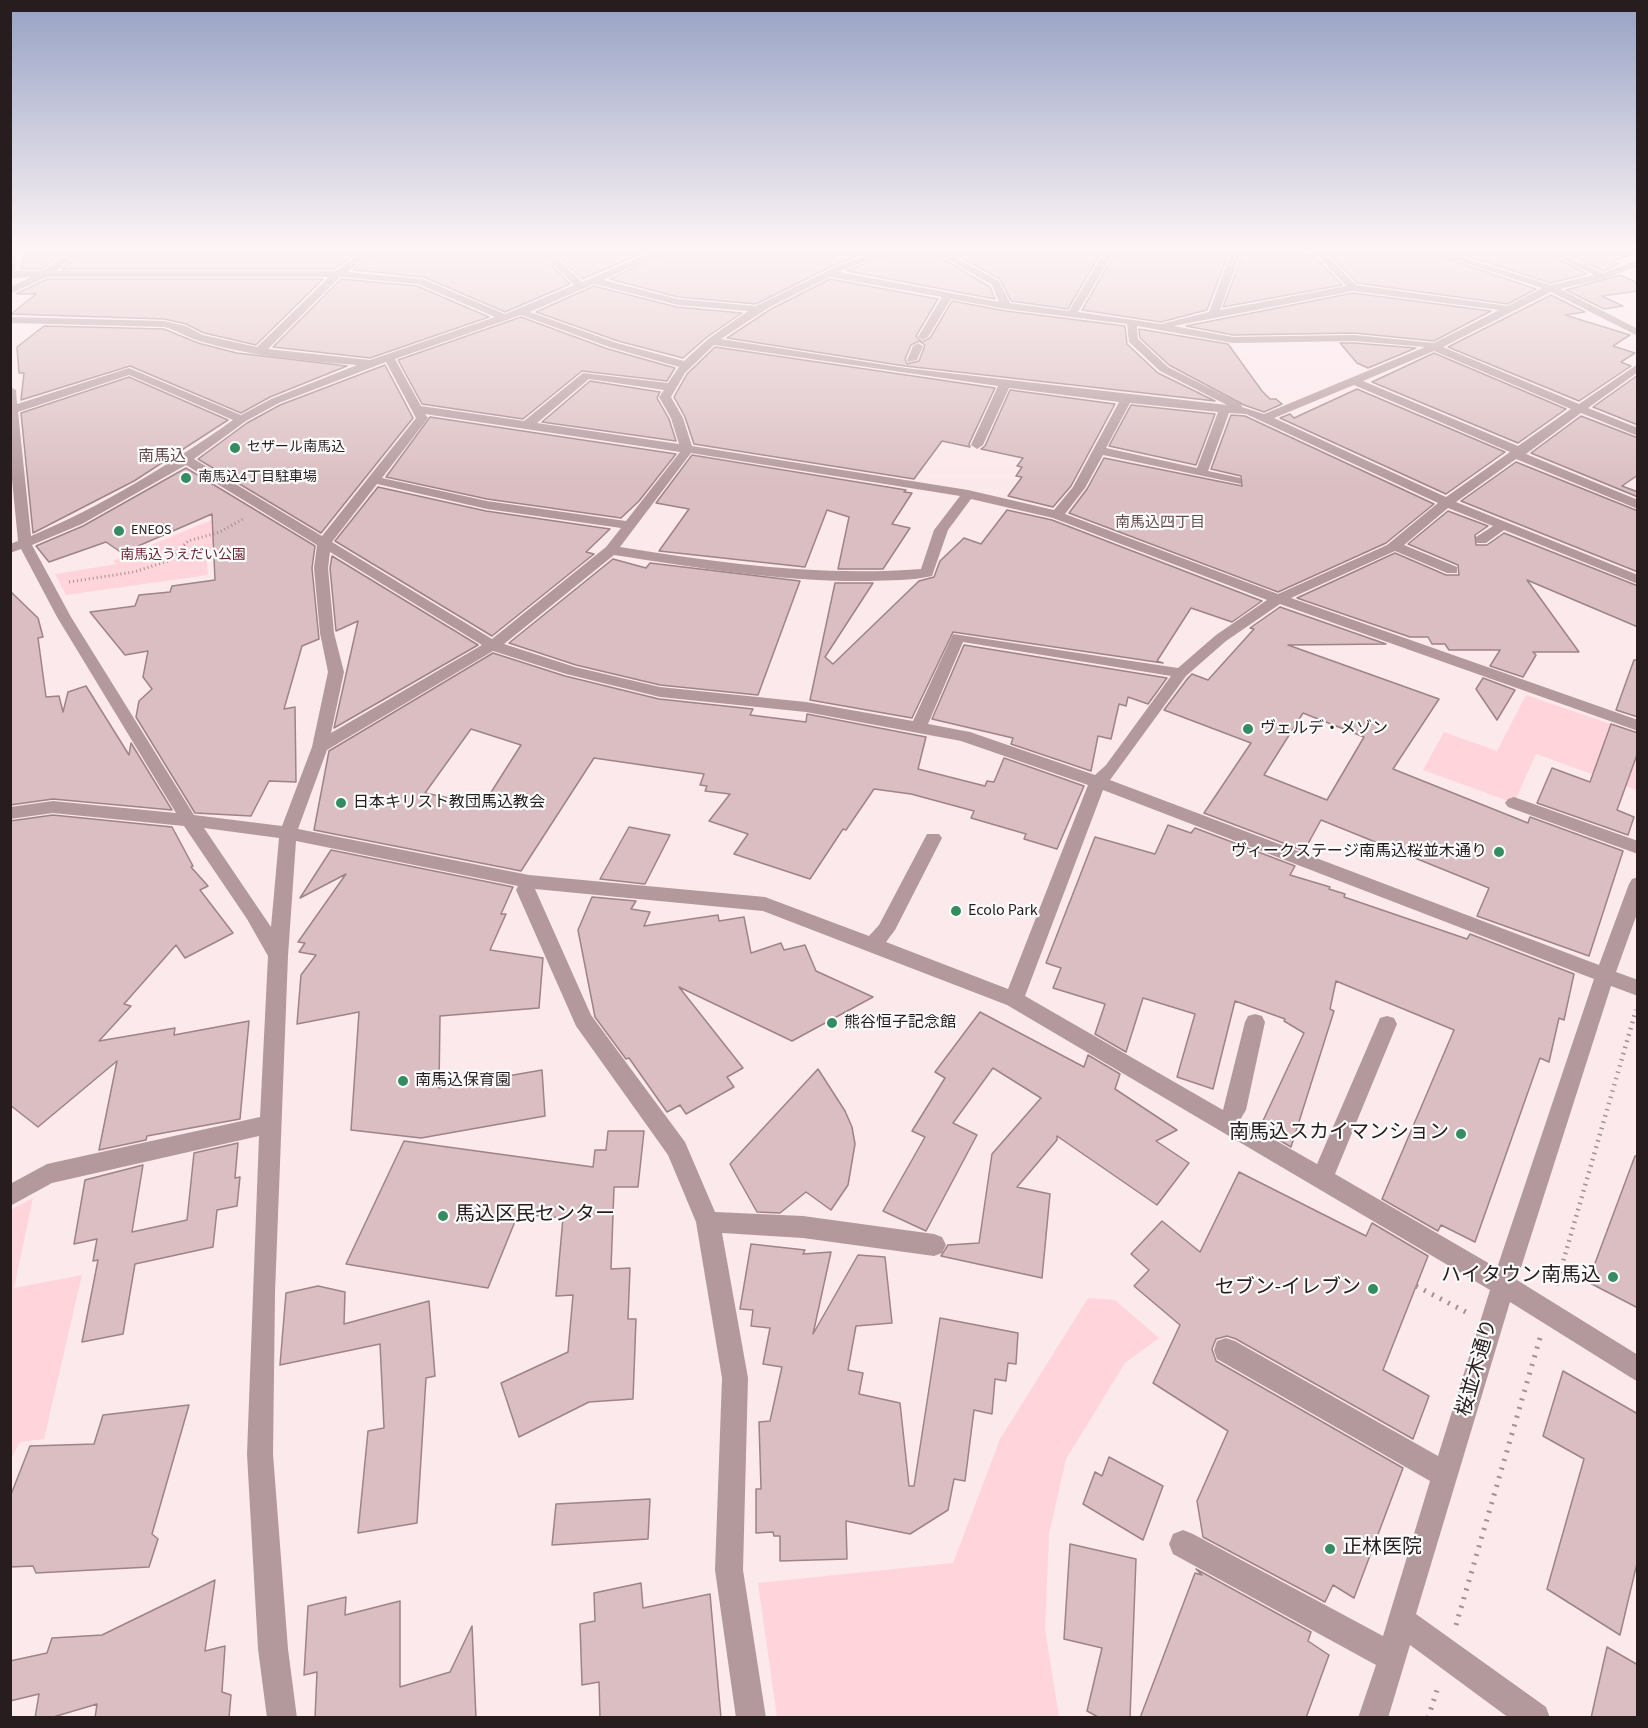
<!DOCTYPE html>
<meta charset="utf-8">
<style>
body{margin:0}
#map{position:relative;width:1648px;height:1728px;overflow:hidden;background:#fce9ec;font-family:"Source Sans 3",sans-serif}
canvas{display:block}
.frame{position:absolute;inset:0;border:12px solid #271c1e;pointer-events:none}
</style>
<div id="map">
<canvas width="1648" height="1728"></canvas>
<div class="frame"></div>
</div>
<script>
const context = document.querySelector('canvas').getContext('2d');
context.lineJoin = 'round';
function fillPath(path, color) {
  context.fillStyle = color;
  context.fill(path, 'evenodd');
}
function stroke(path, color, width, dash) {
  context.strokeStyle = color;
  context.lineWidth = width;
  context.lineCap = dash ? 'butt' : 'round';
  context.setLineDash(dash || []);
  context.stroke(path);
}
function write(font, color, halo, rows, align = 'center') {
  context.font = font + ' "Source Sans 3","Noto Sans JP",sans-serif';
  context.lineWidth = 4.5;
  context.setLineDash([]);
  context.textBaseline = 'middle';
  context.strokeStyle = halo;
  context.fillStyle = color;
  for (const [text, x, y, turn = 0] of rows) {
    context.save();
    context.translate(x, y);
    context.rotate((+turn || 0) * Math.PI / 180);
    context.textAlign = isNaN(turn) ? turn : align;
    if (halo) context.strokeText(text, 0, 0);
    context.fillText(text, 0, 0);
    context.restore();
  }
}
fillPath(new Path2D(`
 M247,505L277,526L206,552L208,575L66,595L55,574L117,564L113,561Z
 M1526,695L1637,733V790L1536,754L1514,803L1423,770L1444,732L1497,751Z
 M33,1198L14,1288L82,1275L44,1439L20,1442L11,1459V1210Z
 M1088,1298L1115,1300L1159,1338L1125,1363L1066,1459L1049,1534L1045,1629L1059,1717H777L758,1583L953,1563L1000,1439Z`), '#ffd4da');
const building = new Path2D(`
 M25,247H71L42,269H21Z
 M88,247H365L335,269H62Z
 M382,247H534L570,284L505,312L424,277L353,270Z
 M549,247H657L582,279Z
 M678,247H881L832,266L756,304L678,297L610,279Z
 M904,247H923L990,287L995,299L847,271Z
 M942,247H1104L1068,309L1011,301L1000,279Z
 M1119,247H1231L1207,310L1161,322L1082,310Z
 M1370,247H1413L1536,289L1508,304L1357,283L1324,249H1373Z
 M1438,247H1534L1587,274L1551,283Z
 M1554,247H1638V252L1613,261L1619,264L1603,271Z
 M1245,248L1313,255L1342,285L1223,307Z
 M1620,275L1638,283V291L1602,296L1623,306L1604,309L1566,290Z
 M47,279H323L256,345L204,333L186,324L164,319L11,314L36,294H16Z
 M341,279L417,286L489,317L370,358L273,347Z
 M830,279L938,299L916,336L922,342L930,338L952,301L1006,311L1125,326L1127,344L1158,373L1215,401L905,366L727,338L771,309ZM919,341L925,345L919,361L907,364L905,359L911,345Z
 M594,286L677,307L742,313L707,337L683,358L618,341L536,312Z
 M1353,293L1491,311L1434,341L1354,333L1233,335L1186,326Z
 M1551,295L1585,312L1565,315L1630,335L1613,346L1635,353L1621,362L1631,366L1579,401L1448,347Z
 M521,317L608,349L675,368L667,381L582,371L523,419L422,404L398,360Z
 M44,326L164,329L198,343L237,353L347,366L270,397L241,413L130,366L21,400L24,373H19L17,347Z
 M1139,329L1228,344L1262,391L1270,399H1276L1282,404L1264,412L1244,405L1169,365L1140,338Z
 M1340,343H1354L1416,348L1368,368L1357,363Z
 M715,347L995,388L969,444L970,447L942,441L914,479L694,444L685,417L674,397L687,374Z
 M1434,353L1566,409L1518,443L1372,382Z
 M385,365L413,418L321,533L198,459L247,423L280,405Z
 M1638,375V425L1593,407Z
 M129,377L228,420L134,481L33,533L21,413Z
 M590,381L660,392L657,398L669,419L676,441L542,422Z
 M1357,389L1505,452L1446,494L1280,418L1290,414L1294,418Z
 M1010,390L1115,404L1071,486L1053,507L1008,496L1022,477L1016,476L1022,467L1017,466L1023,458L981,449L985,446Z
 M1131,405L1215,414L1196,465L1109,446Z
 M1231,415L1245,416L1434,504L1386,543L1278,592L1069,513L1087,489L1104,458L1242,486L1241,476L1211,469Z
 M1581,416L1638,438V475L1622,486L1638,492V497L1531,453Z
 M430,417L676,454L639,501L621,518L487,499L386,477Z
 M692,455L906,490L904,492L912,493L892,524L910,528L883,569H838L849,517L827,510L805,567L659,551L689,509L656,503Z
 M1516,462L1638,511V572L1461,501Z
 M186,468L315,546L312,568L319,639L302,646L284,709L295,707L296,782L269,781L251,816L195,813L136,717L139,701L152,689L143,677L148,651L125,655L90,612L135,606L139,595L170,592L172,586L215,580L212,514L122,553L106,542L49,562L36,546L83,526Z
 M378,487L486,511L610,529L586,552L594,554L492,636L335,541Z
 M1007,510L1052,520L1262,601L1232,622L1191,608L1157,661L1163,663L953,632L912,718L810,700L835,583H873L825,657L833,664L919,581L934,577L940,561L964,538L981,544Z
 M1448,511L1488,526L1475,535L1476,545H1487L1504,533L1638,586V627L1527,580L1579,652H1533L1536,655L1523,677L1490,666L1500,650H1449L1445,644H1432L1428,637H1410L1297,598L1395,553L1446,575H1459L1458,565L1408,544Z
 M332,556L478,645L334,728L358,621L336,631L330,568Z
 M613,559L646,568L650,563L800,581L758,695L660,685L576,665L509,643Z
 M10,591L38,618L43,637L38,638L46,697L59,696L63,712L68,692L86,686L129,755L131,743L172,810L53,799L10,805Z
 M1280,607L1386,644L1288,645L1439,699L1393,769L1528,823L1530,817L1623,851L1589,956L1477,916L1489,888L1321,820L1304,851L1204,813L1251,743L1164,710L1188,678L1192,674L1208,680L1254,629L1250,628ZM1303,713L1364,737L1327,800L1264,775Z
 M964,645L1167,678L1148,704L1128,697L1126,706L1119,704L1111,739L1098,736L1091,771L1011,744L1013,738L932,719Z
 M493,653L565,676L659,699L753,709L750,715L806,722L807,714L926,737L918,769L985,786L987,781L994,782L1004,758L1084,786L1057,849L1024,839L1026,834L971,818L974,811L911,794L874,789L846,830L843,829L810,879L734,854L748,834L709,821L730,794L705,791L707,786L700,785L704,774L594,758L521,871L314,830L329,751ZM471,729L521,745L483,805L425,793Z
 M1634,660H1638V717L1616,710Z
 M1483,678L1515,690L1497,720L1476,689Z
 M1611,724L1638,733V752L1617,810L1634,817L1628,835L1537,803L1552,768L1590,782Z
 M53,815L172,827L193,866L191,867L208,886L200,890L233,933L185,958L176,945L124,1004L131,1006L99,1041L175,1028L174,1035L249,1021L240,1119L147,1136L146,1140L99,1150L117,1061L38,1127L10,1105V821Z
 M1168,825L1191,833L1195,828L1295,866L1290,875L1330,887L1329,889L1345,894L1344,897L1467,939L1470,934L1574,974L1564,1020L1559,1018L1549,1062L1540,1058L1475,1242L1441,1225L1438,1231L1382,1199L1454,1030L1336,981L1330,1009L1334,1011L1291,1147L1269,1134L1261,1125L1304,1033L1284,1021L1285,1019L1235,1001L1213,1089L1177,1077L1195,1014L1143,998L1126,1052L1095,1034L1105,1004L1053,988L1061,968L1046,963L1095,837L1155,854Z
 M629,827L670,835L645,884L600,879Z
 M331,850L513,887L501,914H506L490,950L543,958L539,1008L440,1016L439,1088L542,1070L545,1116L421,1138L351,1130L359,1012L297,1024L301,975L316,955L299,952L305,943L298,942L346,874L300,898Z
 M592,897L636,901L631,909L650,912L644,926L718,915L719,921L744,917L751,953L781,943L784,950L805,945L816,971L873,997L792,1041L679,987L743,1068L727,1077L734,1087L686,1114L680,1105L667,1112L629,1058L626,1059L595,1017L578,930Z
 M980,1012L1084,1067L1088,1055L1120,1074L1115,1089L1177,1130L1156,1141L1189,1163L1157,1205L1057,1136V1140L1017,1187L1050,1194L1042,1278L941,1256L948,1245L979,1243L992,1154L1041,1098L993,1068L953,1123L977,1135L926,1231L883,1211L925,1137L912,1131L945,1078L935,1072Z
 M818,1069L845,1111L852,1127L855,1144L848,1185L831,1210L806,1192L780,1213L757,1212L730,1164Z
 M608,1131H644L638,1187H614L611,1269L630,1268L628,1319H636L633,1399L589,1402L519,1437L501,1383L568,1352L573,1295L556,1296L563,1218L518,1214L488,1288L346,1264L404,1141L593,1167L595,1150H606Z
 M238,1143L235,1178L240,1177L237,1206L217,1210L213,1247L135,1264L123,1334L82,1342L98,1260L93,1261L97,1239L74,1244L85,1180L143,1165L132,1232L187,1220L194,1153Z
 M1635,1156H1638V1308L1588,1282Z
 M1239,1172L1366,1236L1372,1223L1428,1256L1383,1370L1429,1396L1413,1439L1236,1339L1227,1336L1216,1339L1212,1349L1216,1361L1403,1468L1354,1598L1333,1585L1325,1602L1203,1537L1197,1501L1228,1431L1153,1383L1180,1325L1134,1286L1149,1270L1131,1254L1162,1221L1200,1252Z
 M751,1244L805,1250L803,1254L831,1252L813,1334L858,1255L885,1257L892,1323L856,1326L848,1370L863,1373L859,1394L900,1403L909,1486H914L940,1318L1018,1333L1016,1364L1008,1363L1006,1381L995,1379L992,1414L974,1410L965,1481L954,1479L948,1510L910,1534L846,1521L847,1559L780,1561V1536H774L773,1532L756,1533V1489H761L759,1422L770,1421L782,1367L763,1364L770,1328L751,1326L753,1310L740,1309Z
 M318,1286L345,1292L344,1324L429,1301L435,1376L426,1378L417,1523L358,1533L368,1431L384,1428L380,1344L280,1365L286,1293Z
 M1563,1371L1638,1414V1559L1620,1635L1547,1589L1584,1459L1543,1436Z
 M189,1405L152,1534L158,1539L149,1567L36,1573L33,1566L10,1567V1497L30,1446L94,1444L103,1415Z
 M1109,1457L1163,1486L1143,1540L1083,1504L1095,1472L1102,1476Z
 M650,1499L648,1539L552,1545L556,1504Z
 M1070,1544L1136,1559L1130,1718H1100L1087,1711L1102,1648L1064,1639Z
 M1196,1569L1311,1632L1308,1641L1329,1655L1306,1718H1140L1195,1573L1202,1575Z
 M215,1580L205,1651L225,1646L222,1692L231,1695L229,1718H95L97,1704L50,1718H35L39,1694L10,1701V1661L47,1653L52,1638L102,1635Z
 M641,1583L643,1608L710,1594L721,1718H600L599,1682L582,1685L580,1624L595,1621L594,1593Z
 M346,1597L345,1615L400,1601V1687L450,1672L472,1626L476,1718H315L317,1672L304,1675L308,1606Z
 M1607,1647L1638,1665V1718H1591Z`);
fillPath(building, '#dabec1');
stroke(building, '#9e8387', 1.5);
stroke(new Path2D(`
 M69,582L134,572L168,561L188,541L220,532L243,519`), '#a19194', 3, [1, 3]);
stroke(new Path2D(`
 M1558,1279L1636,1010`), '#a19194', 4.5, [1.5, 5]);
stroke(new Path2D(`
 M1556,1285L1558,1278
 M1416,1286L1466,1312
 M1456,1625L1540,1338
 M1428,1718L1438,1687`), '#a19194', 5, [2, 7]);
fillPath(new Path2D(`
 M10,247H17L15,271H43L75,247H86L56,271H336L369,247H380L347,272L423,279L505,314L574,285L536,247H546L582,282L663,247H676L603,280L678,299L756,306L833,268L888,247H902L839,272L999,302L992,285L925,247H937L999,281L1010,303L1069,311L1107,247H1117L1078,312L1161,324L1209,312L1233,247H1243L1220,310L1346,286L1309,247H1319L1356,285L1508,306L1542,288L1415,247H1430L1551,285L1594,275L1536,247H1549L1603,273L1638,260V266L1606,278L1560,289L1638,329V336L1551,292L1443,347L1579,404L1638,364V372L1588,408L1638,428V436L1581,413L1526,454L1638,500V509L1516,459L1456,502L1638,575V584L1504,530L1486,543H1476V537L1493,526L1448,508L1404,545L1457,567V573H1447L1395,551L1291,598L1638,720V731L1280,604L1226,641L1186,676L1110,780L1599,965L1629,884L1632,879L1638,877V911L1616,972L1638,980V996L1611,986L1517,1280L1638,1355V1382L1510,1302L1416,1614L1546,1707L1550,1718H1509L1410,1645L1388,1718H1358L1376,1665L1173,1554L1169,1544L1173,1534L1183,1530L1193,1534L1383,1636L1430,1481L1217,1359L1214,1350L1217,1341L1226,1338L1235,1341L1438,1456L1490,1290L1007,1005L763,911L535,889L591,1015L685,1142L715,1212L803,1216L934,1234L942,1237L946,1245L942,1253L934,1256L803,1238L722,1233L748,1378L743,1570L766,1718H736L715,1570L722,1378L696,1222L668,1155L576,1026L516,890L518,886L296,841L288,956L275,1293L273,1454L288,1649L297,1718H267L258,1649L247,1454L259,1136L52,1183L10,1206V1184L47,1164L260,1117L268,956L247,919L184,826L53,813L10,819V807L53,801L176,813L57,617L21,549L10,553V544L18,541L10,459V387L16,390L17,404L129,368L241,415L271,399L357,365C304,361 250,356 199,341C186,337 177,330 164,327L10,323V317L164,321L186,326L203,335L257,347L329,277H47L10,294V287L31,277L10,279ZM340,277L418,284L495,317L370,360L268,349ZM830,277L942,297L918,337L923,340L928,337L951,299L1006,309L1127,324L1129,342L1160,371L1227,405L905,368L721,339L770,307ZM594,284L678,305L748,311L708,339L684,361L617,343L530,312ZM1353,291L1499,310L1434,343L1354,335L1233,337L1174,326ZM521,315L609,347L679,367L668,383L583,373L524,421L421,406L395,359ZM1137,326L1233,343L1354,341L1425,347L1264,414L1242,407L1241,404L1168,367L1138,339ZM714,345L998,386L971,445L977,449L983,445L1009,388L1119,402L1073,487L1054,510L968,490L692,446L683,418L671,397L685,373ZM1434,351L1571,409L1518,446L1363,381ZM386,362L416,418L322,536L194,459L246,421L279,403ZM129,375L233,420C169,465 104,505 31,536L18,412ZM589,379L664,390L659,397L671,418L679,444L537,423ZM1354,385L1510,452L1446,497L1274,418ZM1130,403L1218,412L1197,468L1106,448ZM1229,413L1246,414L1438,503L1387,545L1278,594L1065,514L1085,488L1103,455L1241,484V478L1208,471ZM425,414L680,452L626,521L487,501L382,478L428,418ZM691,453L960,496L934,530L921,569C819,577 720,563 620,547ZM186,465L317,545L314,568L320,633L328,672L312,747L282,826L194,815L71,617L32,545L82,524ZM377,484L487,509L621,528L606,547L492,639L332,542ZM971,499L1053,518L1267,600L1216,635L1178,668L953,634L913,721L806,702L660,687L575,667L504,644L614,555C698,568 783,582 868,581C889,580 912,581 932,576L948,530ZM330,552L482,645L331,733L344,672L334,633L328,568ZM963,642L1171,676L1106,765L1095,775L970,732L928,724ZM493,651L566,674L660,697L806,712L961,741L1088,785L1008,989L886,942L895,930L942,838L939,834H927L879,925L869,936L765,897L529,875L298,829L327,750ZM1103,790L1594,979L1497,1268L1335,1174L1397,1024L1394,1018L1387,1016L1380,1018L1317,1164L1240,1120L1246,1110L1265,1022L1262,1016L1255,1014L1248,1016L1245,1022L1223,1110L1025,996ZM204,828L279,838L271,927Z
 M918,343L923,346L917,360L908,362L907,360L913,346Z
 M1514,797L1638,841V854L1508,807L1505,803L1508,799Z`), '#b3999c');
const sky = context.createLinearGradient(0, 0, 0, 489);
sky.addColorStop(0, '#96a1c4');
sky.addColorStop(0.51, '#fef5f6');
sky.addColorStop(1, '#fef5f600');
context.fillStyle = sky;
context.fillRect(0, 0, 1648, 489);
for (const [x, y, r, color] of [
 [235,448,6,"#348d62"],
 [186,478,6,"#348d62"],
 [119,531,6,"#348d62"],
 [1248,729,6,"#348d62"],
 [341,803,6,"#348d62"],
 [1499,852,6,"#348d62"],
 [956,911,6,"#348d62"],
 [832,1023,6,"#348d62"],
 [403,1081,6,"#348d62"],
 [1461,1134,6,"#348d62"],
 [443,1216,6,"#348d62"],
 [1613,1277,6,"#348d62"],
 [1373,1289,6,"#348d62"],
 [1330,1549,6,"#348d62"]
]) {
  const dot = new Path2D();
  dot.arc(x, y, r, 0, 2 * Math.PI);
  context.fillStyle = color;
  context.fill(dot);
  stroke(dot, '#fcfcfc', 2);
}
write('14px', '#271c1e', '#fcfcfc', [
 ["セザール南馬込",247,448],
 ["南馬込4丁目駐車場",198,478],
 ["ENEOS",131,531]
], 'left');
write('14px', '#692434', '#fcfcfc', [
 ["南馬込うえだい公園",183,556]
]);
write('15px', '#654d51', '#fcfcfc', [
 ["南馬込四丁目",1160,524]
]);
write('16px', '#654d51', '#fcfcfc', [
 ["南馬込",162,457]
]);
write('16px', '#271c1e', '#fcfcfc', [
 ["ヴェルデ・メゾン",1260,729],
 ["日本キリスト教団馬込教会",353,803],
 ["ヴィークステージ南馬込桜並木通り",1487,852,"right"],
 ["Ecolo Park",968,911],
 ["熊谷恒子記念館",844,1023],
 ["南馬込保育園",415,1081]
], 'left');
write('20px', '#271c1e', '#fcfcfc', [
 ["南馬込スカイマンション",1449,1134],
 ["馬込区民センター",455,1216,"left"],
 ["ハイタウン南馬込",1601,1277],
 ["セブン-イレブン",1361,1289],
 ["正林医院",1342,1549,"left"]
], 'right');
write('20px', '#271c1e', '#fcfcfc', [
 ["桜並木通り",1478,1368,-74]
]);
</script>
